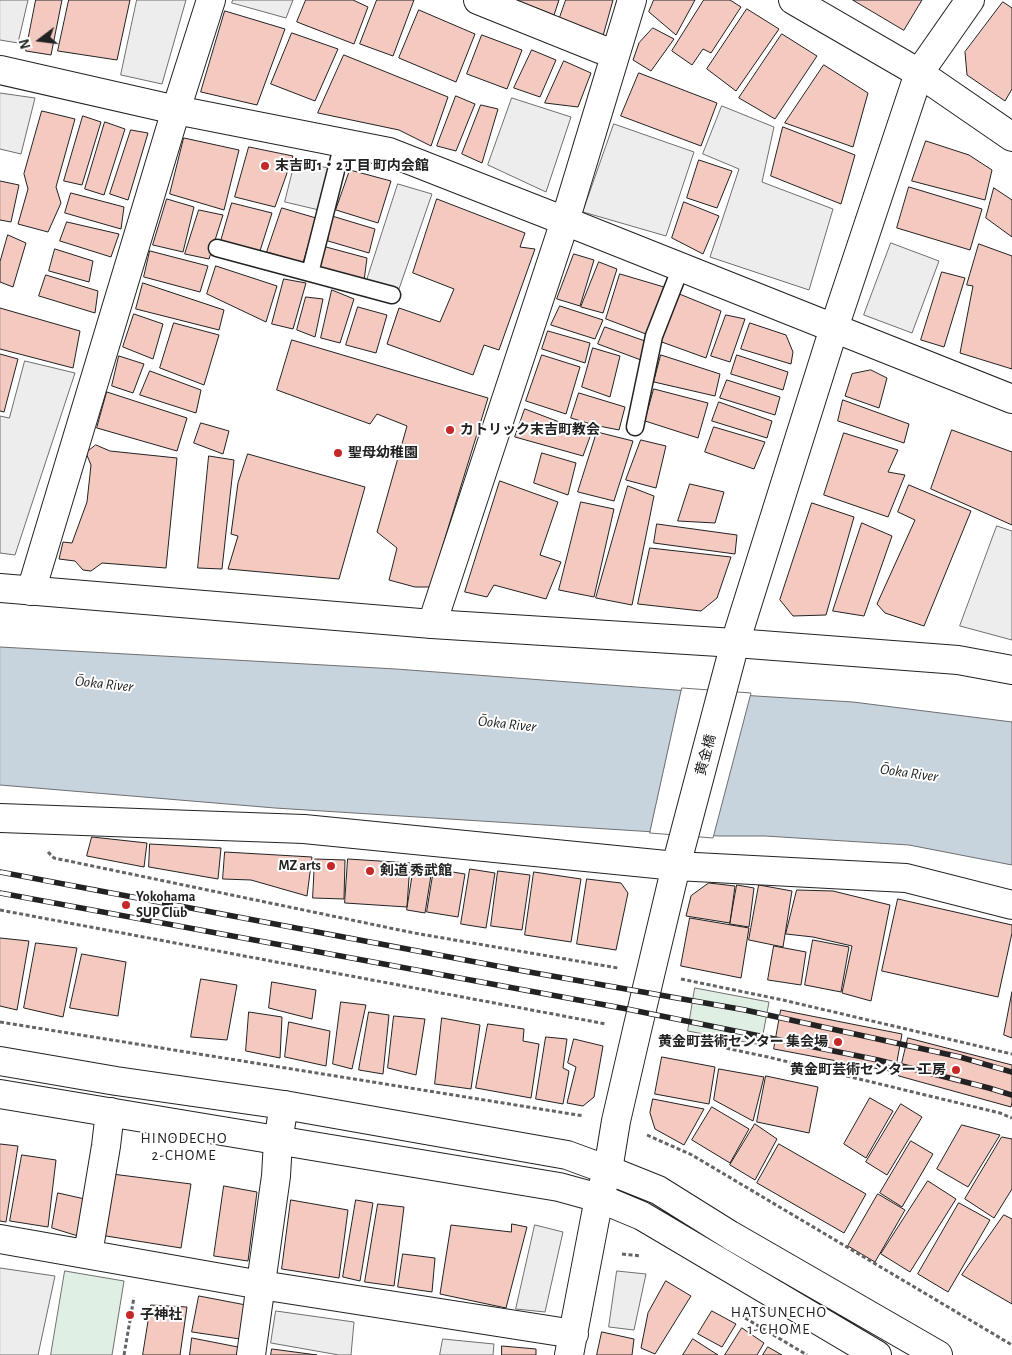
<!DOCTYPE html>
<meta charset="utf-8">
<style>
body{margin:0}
#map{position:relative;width:1012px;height:1355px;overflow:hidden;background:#fff;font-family:"Alegreya Sans",sans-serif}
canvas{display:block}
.north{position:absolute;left:15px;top:15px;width:50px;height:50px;-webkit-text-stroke:4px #fff;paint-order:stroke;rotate:255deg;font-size:14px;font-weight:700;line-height:20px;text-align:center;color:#222}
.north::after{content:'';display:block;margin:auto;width:18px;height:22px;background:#222;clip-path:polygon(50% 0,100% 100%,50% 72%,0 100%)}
</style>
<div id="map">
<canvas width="1012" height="1355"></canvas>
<div class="north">N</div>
</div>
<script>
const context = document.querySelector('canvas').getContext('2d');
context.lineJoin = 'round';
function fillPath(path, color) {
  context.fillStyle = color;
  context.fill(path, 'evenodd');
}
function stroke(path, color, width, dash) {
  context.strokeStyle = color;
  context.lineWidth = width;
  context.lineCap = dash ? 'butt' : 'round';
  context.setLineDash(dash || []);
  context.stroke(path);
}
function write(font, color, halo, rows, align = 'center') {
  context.font = font + ' "Alegreya Sans","Noto Sans JP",sans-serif';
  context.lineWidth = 4;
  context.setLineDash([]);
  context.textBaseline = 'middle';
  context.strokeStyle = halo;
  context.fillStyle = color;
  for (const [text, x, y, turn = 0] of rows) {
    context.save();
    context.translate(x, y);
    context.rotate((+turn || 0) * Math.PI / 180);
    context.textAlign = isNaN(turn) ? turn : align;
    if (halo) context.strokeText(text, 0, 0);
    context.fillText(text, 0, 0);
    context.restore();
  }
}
const green = new Path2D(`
 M695,988L769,1002L761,1045L688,1031Z
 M65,1271L124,1281L112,1355H51Z`);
fillPath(green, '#e0efe3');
stroke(green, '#6f6f6f', 1);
const parking = new Path2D(`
 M0,0H28L18,43L0,40Z
 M137,0H186L162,84L121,75Z
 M233,0H293L286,18L232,3Z
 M0,93L35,98L21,154L0,149Z
 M512,98L571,117L546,192L488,165Z
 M722,106L774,127L762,182L833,209L809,290L710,257L739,169L703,154Z
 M614,124L694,152L666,236L583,212Z
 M295,162L329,168L319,210L285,202Z
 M398,184L432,194L399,289L366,283Z
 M891,243L939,261L912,333L864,315Z
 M25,361L75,373L15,555L0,553V416L9,418Z
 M997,526L1012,531V640L960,626Z
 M535,1225L563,1232L545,1312L516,1309Z
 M0,1268L55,1276L38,1355H0Z
 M617,1271L646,1274L634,1330L609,1327Z
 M276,1311L354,1322L351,1355H339L271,1343Z
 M443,1339L494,1344L493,1355H440Z`);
fillPath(parking, '#ededed');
stroke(parking, '#6f6f6f', 1);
const water = new Path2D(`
 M0,647L396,669L756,696L853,702L1012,722V865L909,845L765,836H718L275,808L0,785Z`);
fillPath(water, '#c7d3dd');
stroke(water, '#6f6f6f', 1);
const pier = new Path2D(`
 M682,688L751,693L713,838L650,833Z`);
fillPath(pier, '#fff');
stroke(pier, '#6f6f6f', 1);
const building = new Path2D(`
 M36,0H62L51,55L26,51Z
 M69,0H130L117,60L58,51Z
 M306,0H353L368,7L354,44L297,22Z
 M377,0H414L393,56L360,44Z
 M520,0H559L554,15L519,1Z
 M566,0H613L603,36L559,20Z
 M654,0H695L676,35L649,12Z
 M704,0H730L741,7L711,53L703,49L692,65L672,51Z
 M853,0H922L904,30Z
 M1003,2L1012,8V89L1005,101L967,75L965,52Z
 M747,9L779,29L736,91L707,69Z
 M419,10L475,34L456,82L399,58Z
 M225,11L285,29L257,105L201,92Z
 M653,28L674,39L651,71L633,60L639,43Z
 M292,33L338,49L315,101L271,84Z
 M782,34L817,56L775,119L739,98Z
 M482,35L522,50L507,89L467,74Z
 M532,50L556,60L540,97L514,88Z
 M344,55L448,97L431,146L399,130L318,113Z
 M564,61L591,73L578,107L545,103Z
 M824,65L868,93L853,147L785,123Z
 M639,73L717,103L701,146L621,116Z
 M456,96L475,104L456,151L437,146Z
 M481,105L498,109L482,163L462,154Z
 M42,111L75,119L56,187L61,203L48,232L18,224L28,189L24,174Z
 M83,116L101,122L82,185L64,181Z
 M105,122L125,129L104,195L85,189Z
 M783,127L855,155L841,204L771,176Z
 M131,130L148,133L128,200L110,194Z
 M184,138L239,150L224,210L170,194Z
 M926,141L969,155L992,170L985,200L912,181Z
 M249,147L293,156L275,207L235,197Z
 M699,160L732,171L717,208L687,198Z
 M350,170L391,181L378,223L336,210Z
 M0,181L19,185L11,222L0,220Z
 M909,187L982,209L970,250L897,228Z
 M994,188L1012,200V237L986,218Z
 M71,193L124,207L121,229L65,213Z
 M167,199L194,207L183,252L153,245Z
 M437,199L525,233L520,247L535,249L499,350L484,345L473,375L387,344L399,308L440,322L454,289L413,273Z
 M684,202L719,216L703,254L672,238Z
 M232,203L272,213L260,251L221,241Z
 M282,208L316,218L303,263L267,252Z
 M199,210L223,215L209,259L185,254Z
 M332,216L375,229L369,253L328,241Z
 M67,222L119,234L111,257L60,241Z
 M8,235L26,243L13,287L0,282V262Z
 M979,244L1012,256V369L960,353L973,286L967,285Z
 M326,247L367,258L364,281L317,269Z
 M55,249L93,261L89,282L49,271Z
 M150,251L208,266L200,292L144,277Z
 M574,254L594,260L580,306L557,299Z
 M599,262L617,269L603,313L581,307Z
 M216,266L277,286L266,322L207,294Z
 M942,272L965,278L944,347L921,340Z
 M620,274L664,287L646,334L606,319Z
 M46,275L98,291L95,313L39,296Z
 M284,279L306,283L293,329L272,324Z
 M143,283L224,310L219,330L136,309Z
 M332,290L354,299L340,343L321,338Z
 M677,293L721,311L706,358L659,341Z
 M306,297L323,299L315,337L297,330Z
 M560,306L603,320L595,339L551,325Z
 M358,307L387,315L376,353L346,345Z
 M0,308L80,331L73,368L0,349Z
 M134,314L163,324L153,359L123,347Z
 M726,315L745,319L730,362L711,356Z
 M174,323L219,335L204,385L160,368Z
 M750,323L786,335L793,352L791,364L741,349Z
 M605,327L645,341L641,360L598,344Z
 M548,331L590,343L585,363L542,349Z
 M292,340L488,398L430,587H415L389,580L397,548L377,532L407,426L377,414L370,424L277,390Z
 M593,348L620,356L610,397L582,387Z
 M0,354L18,359L4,412L0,411Z
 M542,355L580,367L566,414L526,401Z
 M661,355L720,374L715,396L654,382Z
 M737,355L788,372L783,390L731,374Z
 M119,356L144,364L133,393L112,386Z
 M871,370L887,378L879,408L845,396L852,374Z
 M150,371L201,390L196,413L140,395Z
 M727,380L780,397L775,415L720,398Z
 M654,389L708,403L698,438L645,421Z
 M107,392L187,418L177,451L97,428Z
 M579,393L625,407L619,430L594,425L571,418Z
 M843,400L909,424L904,443L838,421Z
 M719,402L772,421L767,438L712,421Z
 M525,409L591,434L583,456L515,437Z
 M201,423L229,431L223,454L194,443Z
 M714,427L765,442L754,469L705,452Z
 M952,430L1012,452V525L931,489Z
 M597,432L633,441L614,501L578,492Z
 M844,433L898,450L888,472L905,475L888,517L824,495Z
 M641,440L666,446L656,488L626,480Z
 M96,445L110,451L177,458L166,568L102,563L91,571L83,570L75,561L59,559L63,542L72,543L87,502L91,465L86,453Z
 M542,453L576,463L568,495L534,483Z
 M248,454L365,487L339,579L228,569L238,536L231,534L238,483Z
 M209,456L234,460L222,569L198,568Z
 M500,481L558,502L540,555L561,562L546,599L494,585L487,597L465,592Z
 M690,484L724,492L715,523L678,521Z
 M909,485L971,511L924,626L885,613L877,604L915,520L898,512Z
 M628,486L654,496L632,605L596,598Z
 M581,502L614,509L594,597L559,590Z
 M812,503L854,517L826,615L793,616L780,600Z
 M862,523L892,536L864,616L833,611Z
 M657,524L737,535L735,554L654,543Z
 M650,548L731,557L717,598L701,611L638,604Z
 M92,837L147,843L144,867L87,856Z
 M150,844L221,848L218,879L149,867Z
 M225,852L312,857L307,896L251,880L223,879Z
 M315,859L345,860L344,899L313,898Z
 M348,859L410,863L407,907L345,903Z
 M414,866L432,869L425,913L407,910Z
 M434,869L465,874L458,917L427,912Z
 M470,869L495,873L486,928L461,924Z
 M498,871L530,875L522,930L491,926Z
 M534,872L581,879L571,942L525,935Z
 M587,879L621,883L628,893L616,950L577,944Z
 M709,883L735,886L730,923L686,916L691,896Z
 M737,885L754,888L749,927L730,924Z
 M759,885L792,891L783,947L749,940Z
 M797,890L833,891L890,905L871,1001L842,993L852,946L813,937L786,934Z
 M898,899L1012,925V933L998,997L882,971Z
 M690,918L749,928L741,978L681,966Z
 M0,938L29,941L17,1010L0,1006Z
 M813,940L849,947L841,992L805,985Z
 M36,943L77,948L63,1017L24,1008Z
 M774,946L806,952L801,985L768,980Z
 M82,954L126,962L118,1016L70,1008Z
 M201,979L237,985L227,1040L191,1037Z
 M272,982L316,990L312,1019L269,1008Z
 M1012,992V1038L1004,1035Z
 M341,1002L366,1005L352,1069L333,1064Z
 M781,1010L902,1034L895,1072L774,1049Z
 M249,1012L282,1017L280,1058L246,1051Z
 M369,1012L389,1015L383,1074L359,1070Z
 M394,1016L425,1019L416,1075L388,1068Z
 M442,1018L480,1025L471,1089L435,1084Z
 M289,1022L330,1031L326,1066L285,1057Z
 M488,1024L524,1029L523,1041L539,1044L531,1098L476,1088Z
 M546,1037L567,1039L563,1068L569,1071L563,1104L536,1099Z
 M908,1038L1012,1065V1102L1011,1107L899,1076Z
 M574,1039L603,1046L594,1097L583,1106L567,1103L576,1067L568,1063Z
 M662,1057L715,1067L709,1104L655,1094Z
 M719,1069L764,1077L753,1121L714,1100Z
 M766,1076L818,1087L809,1133L757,1122Z
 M870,1098L893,1111L866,1158L844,1144Z
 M653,1099L704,1109L684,1145L655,1129L650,1113Z
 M901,1104L922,1117L887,1175L866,1162Z
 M712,1107L749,1129L730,1163L692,1140Z
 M755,1124L777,1139L755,1180L730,1165Z
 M962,1125L1000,1135L968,1187L937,1169Z
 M1002,1137L1012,1139V1189L994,1218L965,1199Z
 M911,1141L933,1154L902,1207L880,1193Z
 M0,1144L18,1146L6,1222L0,1221Z
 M779,1144L866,1194L844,1233L757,1183Z
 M22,1155L56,1160L48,1227L10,1221Z
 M112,1174L191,1184L181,1248L100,1235Z
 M928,1181L956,1199L910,1272L881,1254Z
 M224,1186L257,1192L248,1261L214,1256Z
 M58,1193L85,1199L78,1236L52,1228Z
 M878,1194L905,1210L875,1262L848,1246Z
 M291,1200L348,1210L339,1278L282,1269Z
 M356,1200L373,1203L360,1281L343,1277Z
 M959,1203L990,1220L948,1292L918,1274Z
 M378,1204L404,1207L394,1286L365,1282Z
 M1004,1215L1012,1219V1304L962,1275Z
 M512,1224L527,1227L506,1308L440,1294L451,1225L511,1232Z
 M403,1254L435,1258L432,1292L398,1287Z
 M666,1281L691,1296L655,1354L641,1348L648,1313Z
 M199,1296L246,1305L240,1339L192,1332Z
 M151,1305L187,1307L180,1355H143Z
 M712,1311L736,1324L722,1347L698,1334Z
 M742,1328L764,1343L757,1355H725Z
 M602,1332L634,1339L632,1355H597Z
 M192,1338L238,1347L237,1355H190Z
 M693,1339L718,1355H683Z
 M502,1346L536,1349V1355H502Z
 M768,1347L782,1355H763Z
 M272,1349L317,1355H271Z`);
fillPath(building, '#f3c9c0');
stroke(building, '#222', 1);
const lane = new Path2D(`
 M217,248L392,295
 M310,273L343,143
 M635,427L654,336L681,267`);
const street = new Path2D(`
 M478,0L615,55
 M793,0L919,73L1012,137
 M0,70L176,110L389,152L565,221L1012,399
 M31,591L176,110L211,0
 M432,624L565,221L632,0
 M0,818L304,829L676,866L906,878L1012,905
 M0,1239L261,1285L574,1334
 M88,1254L106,1146L110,1112
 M251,1355L276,1176L278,1141L284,1105
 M569,1355L599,1198L608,1170L616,1121L637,1030L676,866L735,643L834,328L919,73L970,0`);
const secondary = new Path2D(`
 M0,588L432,624L735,643L958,660L1012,670
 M0,1061L116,1081L284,1105L567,1155L608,1170L658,1190L730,1235L938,1355
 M0,1094L559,1187L599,1198L642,1216L877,1355`);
stroke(lane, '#222', 19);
stroke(street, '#222', 30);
stroke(secondary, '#222', 30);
stroke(new Path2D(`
 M48,852L54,858L414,933L618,968
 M0,910L606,1024
 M681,979L783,1000L1012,1054
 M0,1022L584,1116
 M669,1036L768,1057L1000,1113L1012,1118
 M647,1135L692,1155L1012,1345
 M622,1254L641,1256
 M745,1318L807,1355
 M124,1355L134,1297`), '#646464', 3, [4, 2.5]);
stroke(lane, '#fff', 16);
stroke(street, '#fff', 28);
stroke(secondary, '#fff', 28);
const rail = new Path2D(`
 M0,872L518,970L745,1010L960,1057L1012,1072
 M0,893L627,1009L878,1060L989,1088L1012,1095`);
stroke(rail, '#222', 5.5);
stroke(rail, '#fff', 4, [11]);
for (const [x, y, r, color] of [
 [265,166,5,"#c62828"],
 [450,430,5,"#c62828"],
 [338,453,5,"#c62828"],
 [331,866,5,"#c62828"],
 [370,871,5,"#c62828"],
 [126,905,5,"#c62828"],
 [838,1042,5,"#c62828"],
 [956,1070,5,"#c62828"],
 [130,1315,5,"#c62828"]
]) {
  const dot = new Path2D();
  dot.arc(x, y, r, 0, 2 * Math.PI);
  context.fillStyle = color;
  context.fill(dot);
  stroke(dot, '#fff', 2);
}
write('bold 14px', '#222', '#fff', [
 ["末吉町1・2丁目 町内会館",275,166],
 ["カトリック末吉町教会",460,430],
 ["聖母幼稚園",348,453],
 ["MZ arts",321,866,"right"],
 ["剣道 秀武館",380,871],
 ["Yokohama",136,897],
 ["SUP Club",136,913],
 ["黄金町芸術センター 集会場",828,1042,"right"],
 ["黄金町芸術センター 工房",946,1070,"right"],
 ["子神社",140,1315]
], 'left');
write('14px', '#222', '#fff', [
 ["黄金橋",706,755,-75]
]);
write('italic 15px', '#222', '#fff', [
 ["Ōoka River",104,684,6],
 ["Ōoka River",507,724,6],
 ["Ōoka River",909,773,8]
]);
context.letterSpacing = '1px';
write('15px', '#222', '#fff', [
 ["HINODECHO",184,1138],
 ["2-CHOME",184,1155],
 ["HATSUNECHO",779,1312],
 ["1-CHOME",779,1329]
]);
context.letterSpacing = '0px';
</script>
